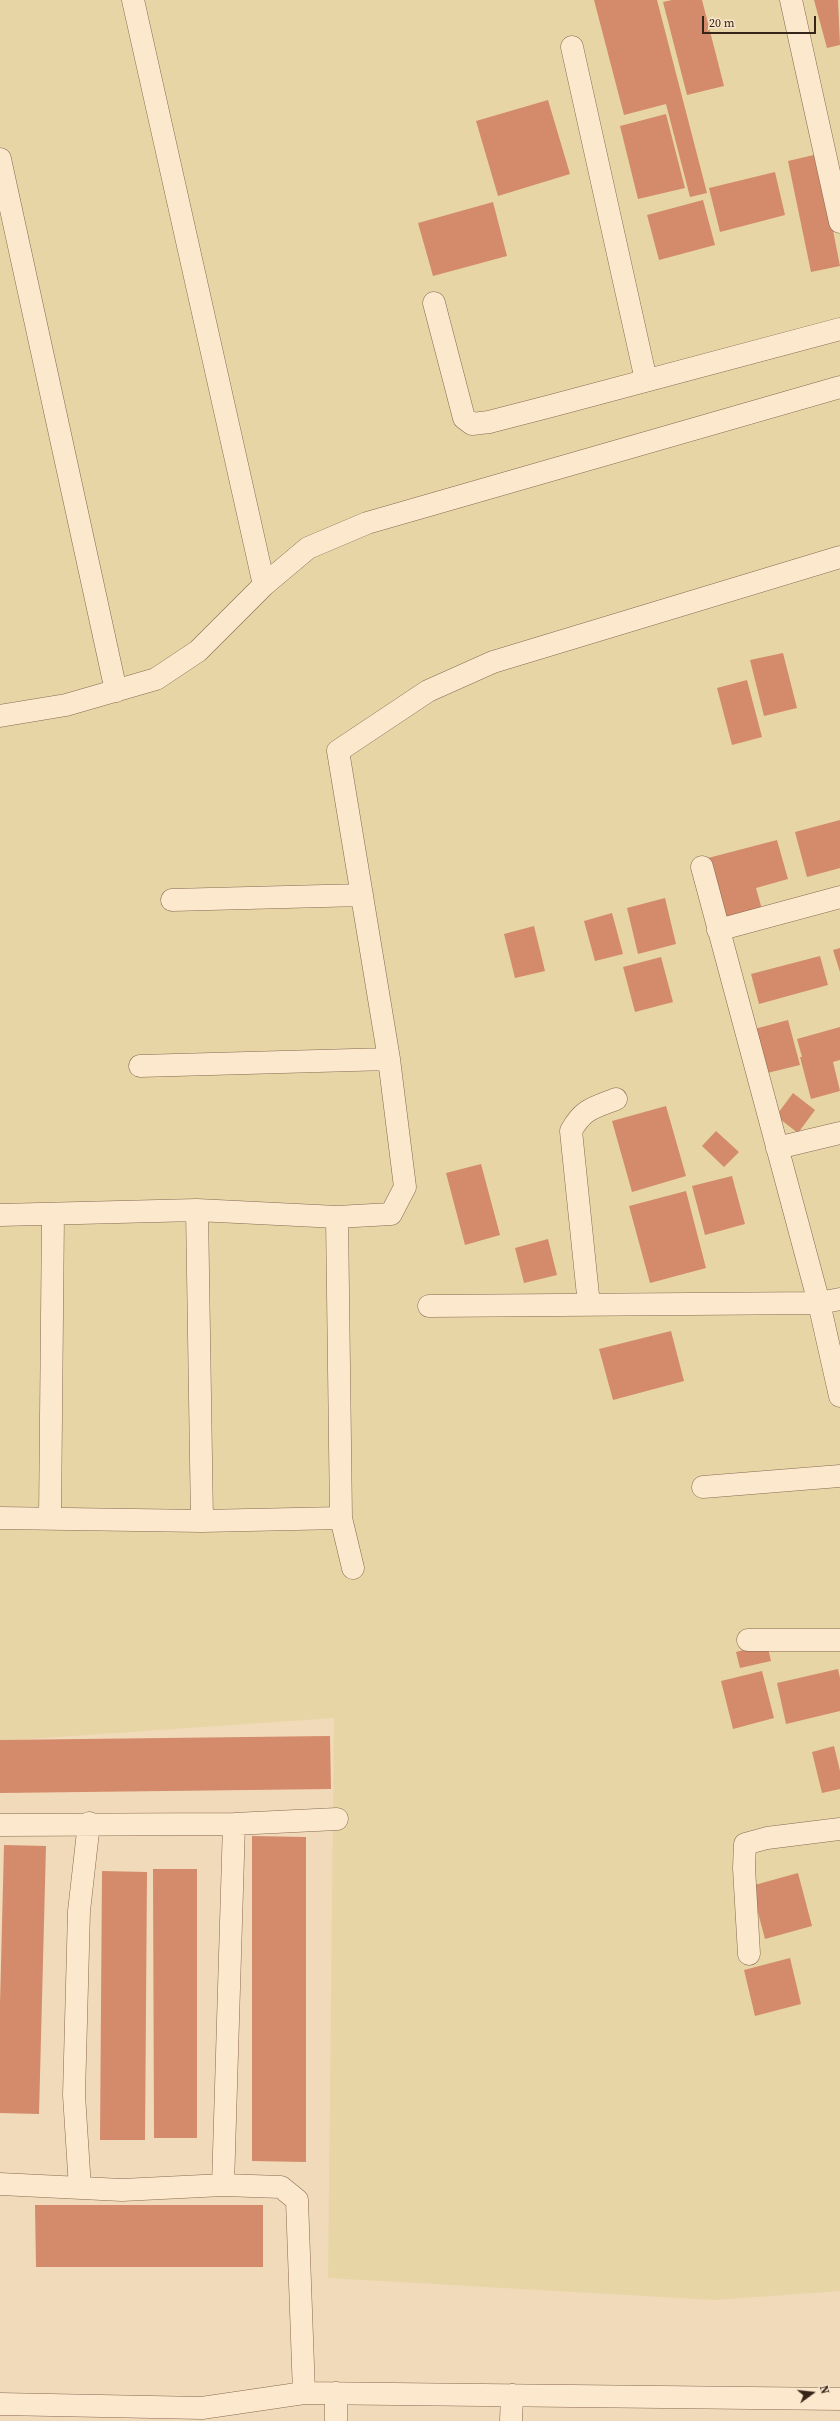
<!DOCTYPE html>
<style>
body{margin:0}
#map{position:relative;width:840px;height:2421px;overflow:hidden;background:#f1dab9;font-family:"Source Serif 4",serif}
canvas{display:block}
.north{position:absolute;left:792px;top:2373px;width:40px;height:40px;-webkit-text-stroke:3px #f8e5c9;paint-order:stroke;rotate:75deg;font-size:11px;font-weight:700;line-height:16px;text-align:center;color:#362419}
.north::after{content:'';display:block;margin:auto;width:14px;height:18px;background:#362419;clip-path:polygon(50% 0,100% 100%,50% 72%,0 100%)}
.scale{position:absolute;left:702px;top:16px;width:114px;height:18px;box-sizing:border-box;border:2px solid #362419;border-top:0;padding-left:5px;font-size:12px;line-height:14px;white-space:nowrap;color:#362419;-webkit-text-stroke:3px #f8e5c9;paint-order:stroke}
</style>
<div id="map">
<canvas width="840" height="2421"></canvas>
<div class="north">N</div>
<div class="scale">20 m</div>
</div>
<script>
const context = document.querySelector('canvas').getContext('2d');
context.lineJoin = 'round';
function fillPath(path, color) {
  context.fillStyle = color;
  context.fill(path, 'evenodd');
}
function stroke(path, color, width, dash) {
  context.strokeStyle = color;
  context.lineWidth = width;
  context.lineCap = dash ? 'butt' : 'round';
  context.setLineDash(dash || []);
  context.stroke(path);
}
fillPath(new Path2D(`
 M0,0H840V2291L715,2300L328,2278L334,1718L0,1741Z`), '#e7d5a6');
fillPath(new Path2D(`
 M594,0H657L707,193L690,197L666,104L624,115Z
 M672,0H702L724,86L687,95L663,2Z
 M814,0H838L840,45L827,48Z
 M548,100L570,174L498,196L476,121Z
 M666,114L685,188L638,199L620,126Z
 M818,154L840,266L811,272L788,161Z
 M775,172L785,215L720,232L709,188Z
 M703,200L715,245L659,260L647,215Z
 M493,202L507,256L433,276L418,223Z
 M783,653L797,708L764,716L750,660Z
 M747,680L762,737L732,745L717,688Z
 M840,820V868L807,877L795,832Z
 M777,840L788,879L756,888L763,913L723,923L708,858Z
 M665,898L676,944L638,954L627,908Z
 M612,913L623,954L595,961L584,921Z
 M534,926L545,971L515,978L504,934Z
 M840,948V972L833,950Z
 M820,956L828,985L759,1004L751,974Z
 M661,957L673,1002L635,1012L623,967Z
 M788,1020L800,1065L759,1075L747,1031Z
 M840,1027V1060L833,1062L840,1091L811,1099L800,1057H802L797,1039Z
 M793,1093L815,1110L798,1133L776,1116Z
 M666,1106L686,1176L632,1192L612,1121Z
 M716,1131L739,1152L724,1167L702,1146Z
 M481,1164L500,1235L465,1245L446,1173Z
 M732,1176L745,1224L705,1235L692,1186Z
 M686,1191L706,1268L650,1283L629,1206Z
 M548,1239L557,1275L524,1283L515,1248Z
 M671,1331L684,1381L613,1400L599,1349Z
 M767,1644L771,1661L740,1668L736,1652Z
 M838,1669L840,1678V1711L786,1724L777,1683Z
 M762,1671L774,1718L733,1729L721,1681Z
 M330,1736L331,1789L0,1793V1740Z
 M834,1746L840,1771V1789L822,1793L812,1752Z
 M252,1836L306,1837V2162L252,2161Z
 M4,1845L46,1846L39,2114L0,2113V2004Z
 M153,1869H197V2138H154Z
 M102,1871L147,1872L145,2140H100Z
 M798,1873L812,1926L765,1939L751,1886Z
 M790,1958L801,2004L755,2016L744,1970Z
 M35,2205H263V2267H36Z`), '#d38b6b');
const minor = new Path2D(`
 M133,0L264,585
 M791,0L840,222
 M572,47L646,380
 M0,159L116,691
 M434,303L464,418L472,424L489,422L551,406L840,329
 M0,716L66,705L156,679L198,651L264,585L308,548L367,523L840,387
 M702,867L819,1303L840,1396
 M172,900L362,895
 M718,930L840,897
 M140,1066L389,1059
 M777,1148L840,1133
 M197,1210L202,1521
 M0,1215L197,1210L337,1217L391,1214L405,1187L389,1059L338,751L428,691L493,662L840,557
 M337,1217L341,1518L353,1568
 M589,1305L571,1131C583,1109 593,1108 616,1099
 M429,1306L819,1303L840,1299
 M703,1487L840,1476
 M0,1518L202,1521L341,1518
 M50,1518L53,1215
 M748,1640H840
 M0,1825L234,1824L337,1819
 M749,1954L744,1868L745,1844L767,1838L840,1829
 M0,2184L122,2190L223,2185L281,2187L297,2200L304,2393
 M223,2185L234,1824
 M80,2188L74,2095L79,1911L89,1823
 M336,2393V2421
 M0,2404L202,2408L304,2393L840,2399
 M511,2421L512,2395`);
stroke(minor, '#886952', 23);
stroke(minor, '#fce8cc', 22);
</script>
